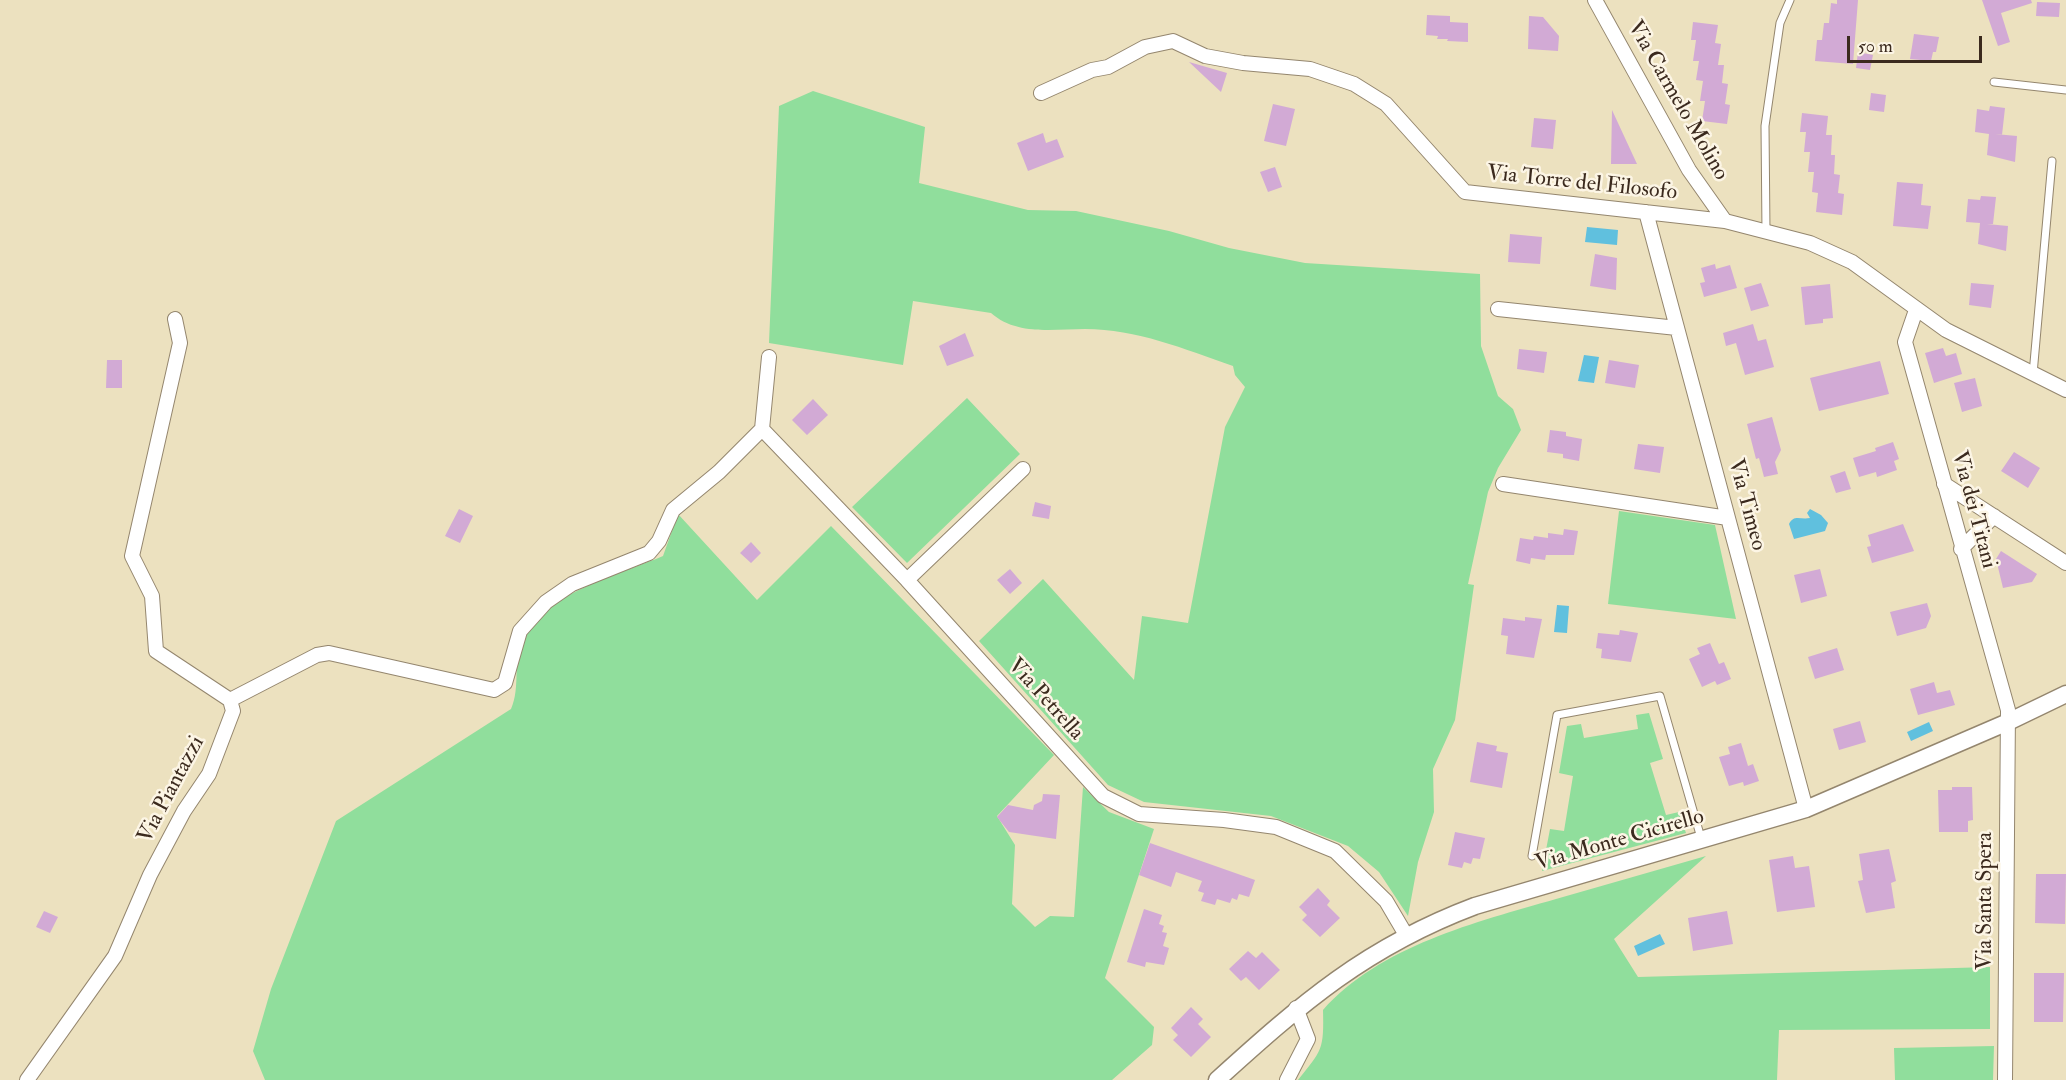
<!DOCTYPE html>
<style>
body{margin:0}
#map{position:relative;width:2066px;height:1080px;overflow:hidden;background:#ece1bf;font-family:"IM FELL Double Pica",serif}
canvas{display:block}
.scale{position:absolute;left:1847px;top:36px;width:135px;height:27px;box-sizing:border-box;border:3px solid #3b2a1e;border-top:0;padding-left:8px;font-size:18px;line-height:21px;white-space:nowrap;color:#3b2a1e;-webkit-text-stroke:4px #fcf5e5;paint-order:stroke}
</style>
<div id="map">
<canvas width="2066" height="1080"></canvas>
<div class="scale">50 m</div>
</div>
<script>
const context = document.querySelector('canvas').getContext('2d');
context.lineJoin = 'round';
function fillPath(path, color) {
  context.fillStyle = color;
  context.fill(path, 'evenodd');
}
function stroke(path, color, width, dash) {
  context.strokeStyle = color;
  context.lineWidth = width;
  context.lineCap = dash ? 'butt' : 'round';
  context.setLineDash(dash || []);
  context.stroke(path);
}
function write(font, color, halo, rows, align = 'center') {
  context.font = font + ' "IM FELL Double Pica",serif';
  context.lineWidth = 5;
  context.setLineDash([]);
  context.textBaseline = 'middle';
  context.strokeStyle = halo;
  context.fillStyle = color;
  for (const [text, x, y, turn = 0] of rows) {
    context.save();
    context.translate(x, y);
    context.rotate((+turn || 0) * Math.PI / 180);
    context.textAlign = isNaN(turn) ? turn : align;
    if (halo) context.strokeText(text, 0, 0);
    context.fillText(text, 0, 0);
    context.restore();
  }
}
fillPath(new Path2D(`
 M813,91L925,127L919,183L1028,210L1076,211L1169,231L1229,248L1305,263L1480,274L1481,346L1498,396L1513,409L1521,430L1498,468L1488,492L1468,584L1474,585L1455,720L1433,769L1434,812L1418,862L1408,916L1379,872L1348,846L1271,816L1144,802L1108,785L979,641L1043,579L1134,680L1142,616L1188,623L1225,427L1245,387L1235,375L1233,366C1184,349 1137,329 1085,329C1054,329 1017,336 991,313L913,301L903,365L769,343L779,106Z
 M967,398L1020,454L907,563L852,507Z
 M1619,511L1715,525L1736,619L1608,604Z
 M678,514L757,600L831,526L1054,755L997,816L1015,845L1012,904L1035,927L1050,916L1074,917L1083,787L1109,812L1154,829L1105,978L1154,1027L1152,1045L1112,1080H265L253,1051L271,989L336,821L511,709C521,687 512,661 523,638C545,593 621,574 663,556Z
 M1649,713L1663,759L1650,763L1666,815L1679,812L1686,833L1542,871L1550,829L1564,831L1573,776L1559,773L1567,726L1581,724L1584,738L1638,729L1636,715Z
 M1706,856L1614,939L1638,977L1990,967V1029L1779,1030L1777,1080H1298C1322,1050 1324,1050 1323,1010C1380,946 1476,922 1556,899C1606,885 1656,870 1706,856Z
 M1994,1046L1993,1080H1895L1894,1048Z`), '#90de9c');
fillPath(new Path2D(`
 M1587,227L1618,230L1617,245L1585,242Z
 M1584,355L1599,357L1594,383L1578,381Z
 M1810,509L1821,515L1828,523L1825,531L1794,539L1789,524C1794,514 1800,520 1810,518L1807,513Z
 M1557,605L1569,606L1567,633L1554,632Z
 M1929,722L1933,731L1911,741L1907,732Z
 M1660,934L1665,944L1638,956L1634,946Z`), '#60c0de');
fillPath(new Path2D(`
 M1837,0H1858L1853,64L1815,61L1817,40H1822L1824,23H1829L1831,3L1837,4Z
 M1982,0H2031L2032,3L2001,13L2010,42L1998,46Z
 M2037,2L2060,3L2059,17L2036,16Z
 M1427,15L1450,16V22L1468,23V42L1447,41L1448,39H1437L1438,36L1426,35Z
 M1529,16L1543,17L1559,36L1558,51L1528,49Z
 M1693,22L1718,25L1715,43L1721,44L1718,65H1724L1722,83L1728,84L1725,104L1730,105L1727,124L1702,121L1705,101H1700L1703,81L1696,80L1699,61H1693L1696,40H1691Z
 M1914,34L1939,37L1936,52H1933L1931,61L1910,59Z
 M1858,52L1873,55L1870,70L1856,68Z
 M1189,62L1227,73L1221,92Z
 M1871,93L1886,95L1884,112L1869,110Z
 M1273,104L1295,109L1286,146L1264,141Z
 M1990,106L2005,108L2002,135L1995,134L2017,136L2015,162L1987,155L1989,134L1975,132L1977,109L1989,111Z
 M1612,110L1637,164H1611Z
 M1802,113L1828,116L1826,135H1832L1831,155H1835L1834,174L1840,175L1838,193L1844,194L1842,215L1816,212L1818,193L1812,192L1814,172H1808L1810,152H1804L1806,132H1800Z
 M1534,118L1556,120L1553,149L1531,147Z
 M1043,133L1046,143L1057,139L1064,157L1028,171L1017,143Z
 M1275,167L1282,187L1268,192L1260,172Z
 M1897,182L1923,184L1921,205L1931,206L1928,229L1893,226Z
 M1981,196L1996,197L1993,224H1987L2008,226L2006,251L1978,244L1980,223L1966,222L1968,199L1980,200Z
 M1510,234L1542,237L1540,264L1508,262Z
 M1595,254L1617,258L1616,290L1590,286Z
 M1715,264L1716,269L1730,265L1737,288L1704,297L1700,283L1705,282L1701,268Z
 M1761,283L1769,306L1751,311L1744,288Z
 M1971,283L1994,285L1991,308L1969,305Z
 M1830,284L1833,318L1823,319V323L1805,325L1801,287Z
 M1753,324L1758,341L1766,339L1774,367L1745,375L1736,343L1726,346L1723,333Z
 M965,333L974,356L947,366L939,346Z
 M1943,348L1946,356L1956,353L1962,374L1934,383L1925,353Z
 M1519,349L1547,352L1544,373L1517,369Z
 M107,360H122V388H106Z
 M1609,360L1639,365L1635,388L1605,383Z
 M1880,361L1889,394L1819,411L1810,378Z
 M1975,378L1982,406L1962,412L1954,383Z
 M813,399L828,415L807,435L792,420Z
 M1772,417L1781,450L1775,462L1778,474L1764,477L1759,458L1756,459L1747,424Z
 M1550,430L1566,432V436L1582,439L1579,461L1563,458V454L1547,452Z
 M1893,442L1899,459L1894,461L1897,470L1877,477L1876,472L1859,477L1853,458L1876,451L1875,448Z
 M1638,444L1664,447L1660,473L1634,469Z
 M2014,452L2040,468L2028,488L2001,471Z
 M1845,471L1851,489L1836,493L1830,476Z
 M1035,502L1051,506L1049,519L1032,516Z
 M459,509L473,516L460,543L445,536Z
 M1903,524L1914,551L1872,563L1867,547L1871,546L1868,535Z
 M1564,529L1578,531L1574,555H1546L1545,560L1531,558L1530,564L1516,561L1520,538L1533,540L1534,536L1548,538V533L1563,535Z
 M751,542L761,553L751,563L740,553Z
 M2001,551L2037,574L2032,582L2003,588L1996,559Z
 M1010,569L1022,583L1010,594L997,580Z
 M1820,569L1827,596L1801,603L1794,575Z
 M1927,603L1931,616L1926,628L1897,636L1890,612Z
 M1525,617L1542,619L1534,658L1506,654L1508,636L1501,635L1503,618L1525,621Z
 M1620,630L1638,633L1631,662L1601,658L1602,649L1596,648L1598,633L1619,635Z
 M1710,643L1719,664L1724,662L1731,679L1717,685L1715,681L1702,687L1689,659L1700,654L1697,648Z
 M1837,648L1844,670L1815,679L1808,657Z
 M1934,682L1937,693L1950,690L1955,705L1918,715L1910,689Z
 M1860,721L1866,742L1839,750L1833,729Z
 M1477,742L1497,746L1496,751L1508,753L1502,788L1470,782Z
 M1741,743L1748,766L1753,764L1759,781L1744,786L1743,782L1729,786L1719,757L1730,754L1728,747Z
 M1952,787H1972L1973,820L1968,821V832H1939L1938,790H1952Z
 M1043,794L1060,795L1056,839L1009,832L997,817L1008,805L1033,810L1034,805L1042,801Z
 M1455,832L1485,838L1480,859L1473,858L1471,864L1464,862L1462,868L1448,865Z
 M1150,843L1255,880L1249,897L1239,894L1237,900L1232,898L1230,903L1217,899L1215,905L1201,901L1204,893L1198,891L1202,881L1176,872L1171,887L1139,875Z
 M1889,849L1896,881L1891,883L1895,908L1866,913L1858,881L1863,880L1859,854Z
 M1793,856L1795,868L1809,866L1815,907L1777,912L1769,860Z
 M2036,874H2066L2065,924L2035,923Z
 M1318,888L1330,901L1327,905L1340,918L1320,937L1302,920L1307,915L1299,907Z
 M1144,909L1162,915L1159,924L1164,926L1162,932L1167,933L1163,946L1169,948L1164,965L1146,962L1145,967L1127,962Z
 M44,911L58,917L50,933L36,927Z
 M1727,911L1733,944L1693,951L1688,918Z
 M1248,951L1256,958L1262,952L1280,970L1259,990L1246,977L1241,981L1229,969Z
 M2034,973H2064L2063,1022H2034Z
 M1191,1007L1203,1019L1198,1024L1211,1037L1191,1057L1173,1040L1178,1035L1171,1028Z`), '#d2aad5');
const service = new Path2D(`
 M1994,82L2066,90
 M1766,232L1765,126L1780,23L1790,0
 M2033,374L2052,161
 M1532,856L1557,715L1660,696L1701,838`);
const minor = new Path2D(`
 M1595,0L1689,170L1725,221
 M1041,93L1092,70L1108,67L1145,47L1173,41L1205,56L1243,63L1310,69L1354,84L1386,104L1465,192L1725,221L1810,243L1852,262L1946,330L2066,390
 M1646,212L1806,809
 M1498,309L1677,328
 M1916,310L1905,342L2008,710L2005,1080
 M769,357L762,429L907,580L1103,796L1139,814L1224,820L1276,827L1335,851L1386,901L1406,935
 M1503,484L1728,518
 M1944,484L2066,563
 M1961,549L1994,516
 M907,580L1023,469
 M230,700L317,655L329,653L494,690L505,683L520,631L546,602L572,584L649,553L659,541L673,510L719,472L762,429
 M27,1080L115,956L150,875L184,811L209,774L233,711L230,700L156,651L152,596L132,556L180,343L175,319
 M1287,1080L1308,1039L1296,1008`);
const tertiary = new Path2D(`
 M1217,1080C1302,1003 1366,947 1475,906L1806,809L2008,722L2066,694`);
stroke(service, '#94866e', 9);
stroke(minor, '#94866e', 16);
stroke(tertiary, '#94866e', 19);
stroke(service, '#fff', 7);
stroke(minor, '#fff', 14);
stroke(tertiary, '#fff', 16);
write('22px', '#3b2a1e', '#fcf5e5', [
 ["Via Carmelo Molino",1677,101,60],
 ["Via Torre del Filosofo",1582,184,6],
 ["Via Timeo",1746,505,75],
 ["Via dei Titani",1973,510,75],
 ["Via Petrella",1045,700,48],
 ["Via Piantazzi",172,790,-62],
 ["Via Monte Cicirello",1620,841,-16],
 ["Via Santa Spera",1986,901,-90]
]);
</script>
